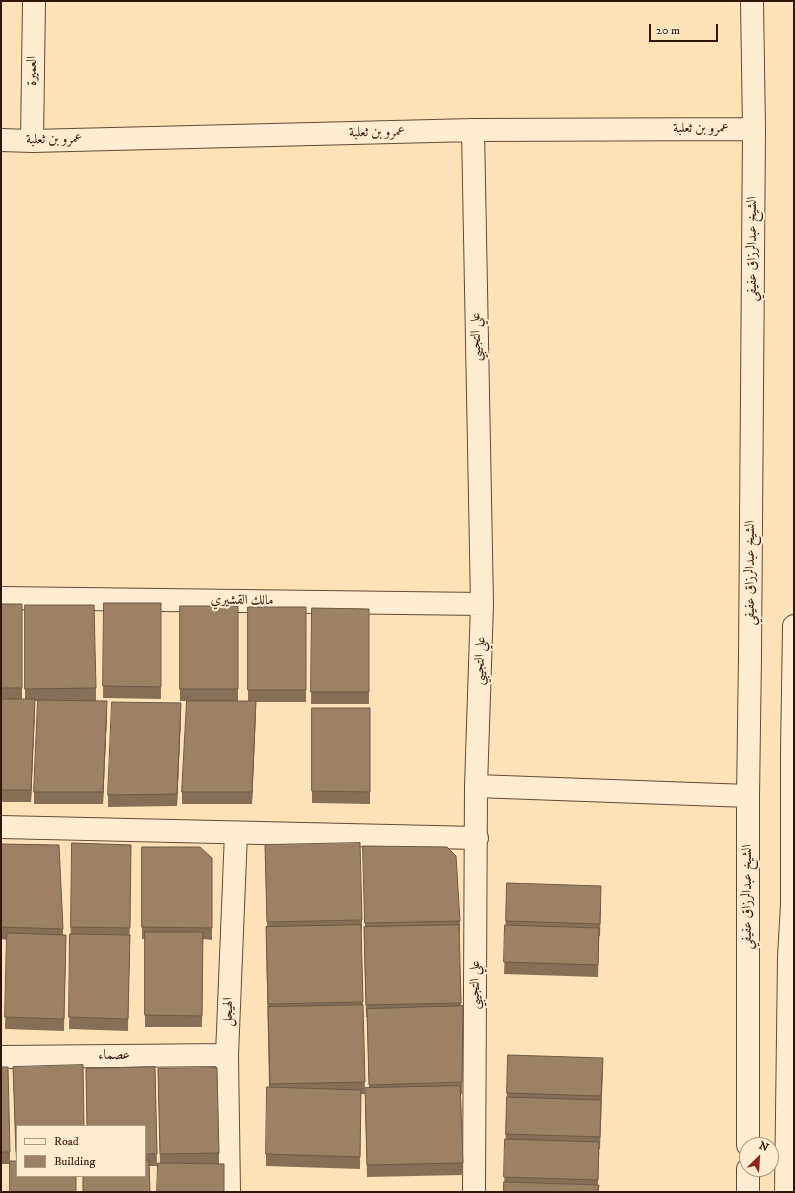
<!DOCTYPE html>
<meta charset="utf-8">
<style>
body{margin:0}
#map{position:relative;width:795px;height:1193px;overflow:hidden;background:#ffe2b8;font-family:"IM FELL DW Pica",serif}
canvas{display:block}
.frame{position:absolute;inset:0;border:2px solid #31170a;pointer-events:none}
.legend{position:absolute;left:16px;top:1125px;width:130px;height:52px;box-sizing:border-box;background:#ffecd1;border:1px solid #ad9781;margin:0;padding:5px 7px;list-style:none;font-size:12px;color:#31170a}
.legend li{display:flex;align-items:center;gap:8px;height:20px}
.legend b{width:20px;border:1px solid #ad9781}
.north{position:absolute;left:739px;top:1137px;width:40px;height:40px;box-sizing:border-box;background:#ffecd1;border:1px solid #ad9781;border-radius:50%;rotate:25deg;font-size:11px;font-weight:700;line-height:16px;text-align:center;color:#31170a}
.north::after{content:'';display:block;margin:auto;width:14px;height:18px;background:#8f2418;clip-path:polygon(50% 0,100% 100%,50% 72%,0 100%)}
.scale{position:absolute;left:649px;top:24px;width:69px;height:18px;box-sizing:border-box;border:2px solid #31170a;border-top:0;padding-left:5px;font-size:12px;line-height:14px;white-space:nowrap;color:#31170a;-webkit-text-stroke:3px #ffecd1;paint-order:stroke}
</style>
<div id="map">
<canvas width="795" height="1193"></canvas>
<div class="frame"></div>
<ul class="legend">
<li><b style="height:5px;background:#ffecd1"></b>Road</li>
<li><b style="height:11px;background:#9c8164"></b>Building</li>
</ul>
<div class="north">N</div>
<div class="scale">20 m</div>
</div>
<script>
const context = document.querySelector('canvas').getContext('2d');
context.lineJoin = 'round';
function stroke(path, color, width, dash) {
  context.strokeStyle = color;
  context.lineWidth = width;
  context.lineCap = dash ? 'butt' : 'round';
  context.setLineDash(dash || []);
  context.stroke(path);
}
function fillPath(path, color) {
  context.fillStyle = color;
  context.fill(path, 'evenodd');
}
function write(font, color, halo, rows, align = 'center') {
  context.font = font + ' "IM FELL DW Pica",Amiri,serif';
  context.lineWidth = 4;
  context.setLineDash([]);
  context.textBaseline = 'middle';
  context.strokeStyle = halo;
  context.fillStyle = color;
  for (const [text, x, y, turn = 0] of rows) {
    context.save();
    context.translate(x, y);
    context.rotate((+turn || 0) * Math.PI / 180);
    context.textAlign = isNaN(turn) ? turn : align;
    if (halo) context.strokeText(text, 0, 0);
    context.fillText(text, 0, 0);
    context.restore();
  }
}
const street = new Path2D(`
 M473,130L482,604L476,786L474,1192
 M1,140L32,141L473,130L754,129
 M32,141L34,1
 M1,598L482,604
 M476,786L748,796
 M1,827L477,838
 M1,1057L227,1055
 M748,1145V796L750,655L754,129L752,1
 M748,1169V1192
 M229,1192L227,1055L236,833
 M786,1192L789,957L792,904V752L794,626`);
stroke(street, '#644a36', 24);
stroke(street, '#ffecd1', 22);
fillPath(new Path2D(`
 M104,603H161V699L103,698Z
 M1,604H22V699H25V605L96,688V700L107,713L103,804H34V792L38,701H35L31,802H1Z
 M180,606H238V701H248V607H306V702H256L252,804H182V792L187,701H180Z
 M312,608L369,609V704H311Z
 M312,708H370V804L312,803Z
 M181,715L177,806L108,807V795Z
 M72,843L131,845L128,1031L69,1029Z
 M1,844L63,929V935H66L64,1031L5,1029L7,940L1,939Z
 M265,845L362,920V932H361L365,1094H361L360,1169L266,1166V1154L269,1087L266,939L267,927Z
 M363,846L460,921V933H459L461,1006H463L462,1094H461L463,1175L367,1177L365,1100L369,1088L367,1017H366L364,939V927H365Z
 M142,847L212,858V940L203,939L202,1027H145V939H142Z
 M507,883L601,898L600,936H599L598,977L504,974Z
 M508,1055L603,1070L600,1149H599L598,1185L504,1189Z
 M1,1067L10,1152V1161H16L13,1067L17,1126V1176L10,1164H1Z
 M155,1067L157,1166H149L150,1192H83V1176H145V1126H87L86,1069Z
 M158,1069L219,1153V1164L160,1163Z`), '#866f56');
fillPath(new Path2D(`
 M35,699V711L31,802V790Z
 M107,701V713L103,804V792Z
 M256,701V713L252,804V792Z
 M181,703V715L177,806V794Z`), '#6d5a46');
const building = new Path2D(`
 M104,603H161V687L103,686Z
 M1,604H22V688H1Z
 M25,605H94L96,688L25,689Z
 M180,606H238V689H180Z
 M248,607H306V690H248Z
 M312,608L369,609V692H311Z
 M1,699H35L31,790H1Z
 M38,700L107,701L103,792H34Z
 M187,701H256L252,792H182Z
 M112,702L181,703L177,794L108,795Z
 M312,708H370V792L312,791Z
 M72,843L131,845L130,928L71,927Z
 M360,843L362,920L267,922L265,845Z
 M1,844L59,845L63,929L1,927Z
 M363,846L447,847L456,856L460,921L365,923Z
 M142,847H200L212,858V928L142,927Z
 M507,883L601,886L600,924L506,921Z
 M361,925L363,1002L268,1004L266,927Z
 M459,925L461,1003L366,1005L364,927Z
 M505,925L599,928L598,965L504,962Z
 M145,932H203L202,1016L145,1015Z
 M7,933L66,935L64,1019L5,1017Z
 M70,934L130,935L128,1019L69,1017Z
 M363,1005L365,1082L270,1084L268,1007Z
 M463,1006L462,1082L369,1085L367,1009Z
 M508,1055L603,1058L601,1096L507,1093Z
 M83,1065L84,1126H17V1152H16L13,1067Z
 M1,1067H8L10,1152H1Z
 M155,1067L157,1154H145V1126H87L86,1069Z
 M217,1068L219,1153L160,1154L158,1069Z
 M460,1086L463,1163L367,1165L365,1088Z
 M267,1087L361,1090L360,1157L266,1154Z
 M507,1097L601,1100L600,1137L506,1134Z
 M505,1139L599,1142L598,1180L504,1177Z
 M145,1160H149L150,1192H83V1176H145Z
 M10,1161H17V1176H76V1192H10Z
 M158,1163L224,1164V1192H157Z
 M504,1182L599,1185L598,1192H504Z`);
fillPath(building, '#9c8164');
stroke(building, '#6d5a46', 1);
write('14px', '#31170a', '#ffecd1', [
 ["العميرة",33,71,-89],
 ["عمرو بن ثعلبة",701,129],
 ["عمرو بن ثعلبة",377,133,-1],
 ["عمرو بن ثعلبة",54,140,-1],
 ["الشيخ عبدالرزاق عفيفي",753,249,-90],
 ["علي التجيبي",477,337,-91],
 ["الشيخ عبدالرزاق عفيفي",751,573,-90],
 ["مالك القشيري",242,601,1],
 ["علي التجيبي",481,661,-88],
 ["الشيخ عبدالرزاق عفيفي",748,897,-90],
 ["علي التجيبي",476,985,-90],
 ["الهيجل",229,1012,-88],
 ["عصماء",114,1056,-1]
]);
</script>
